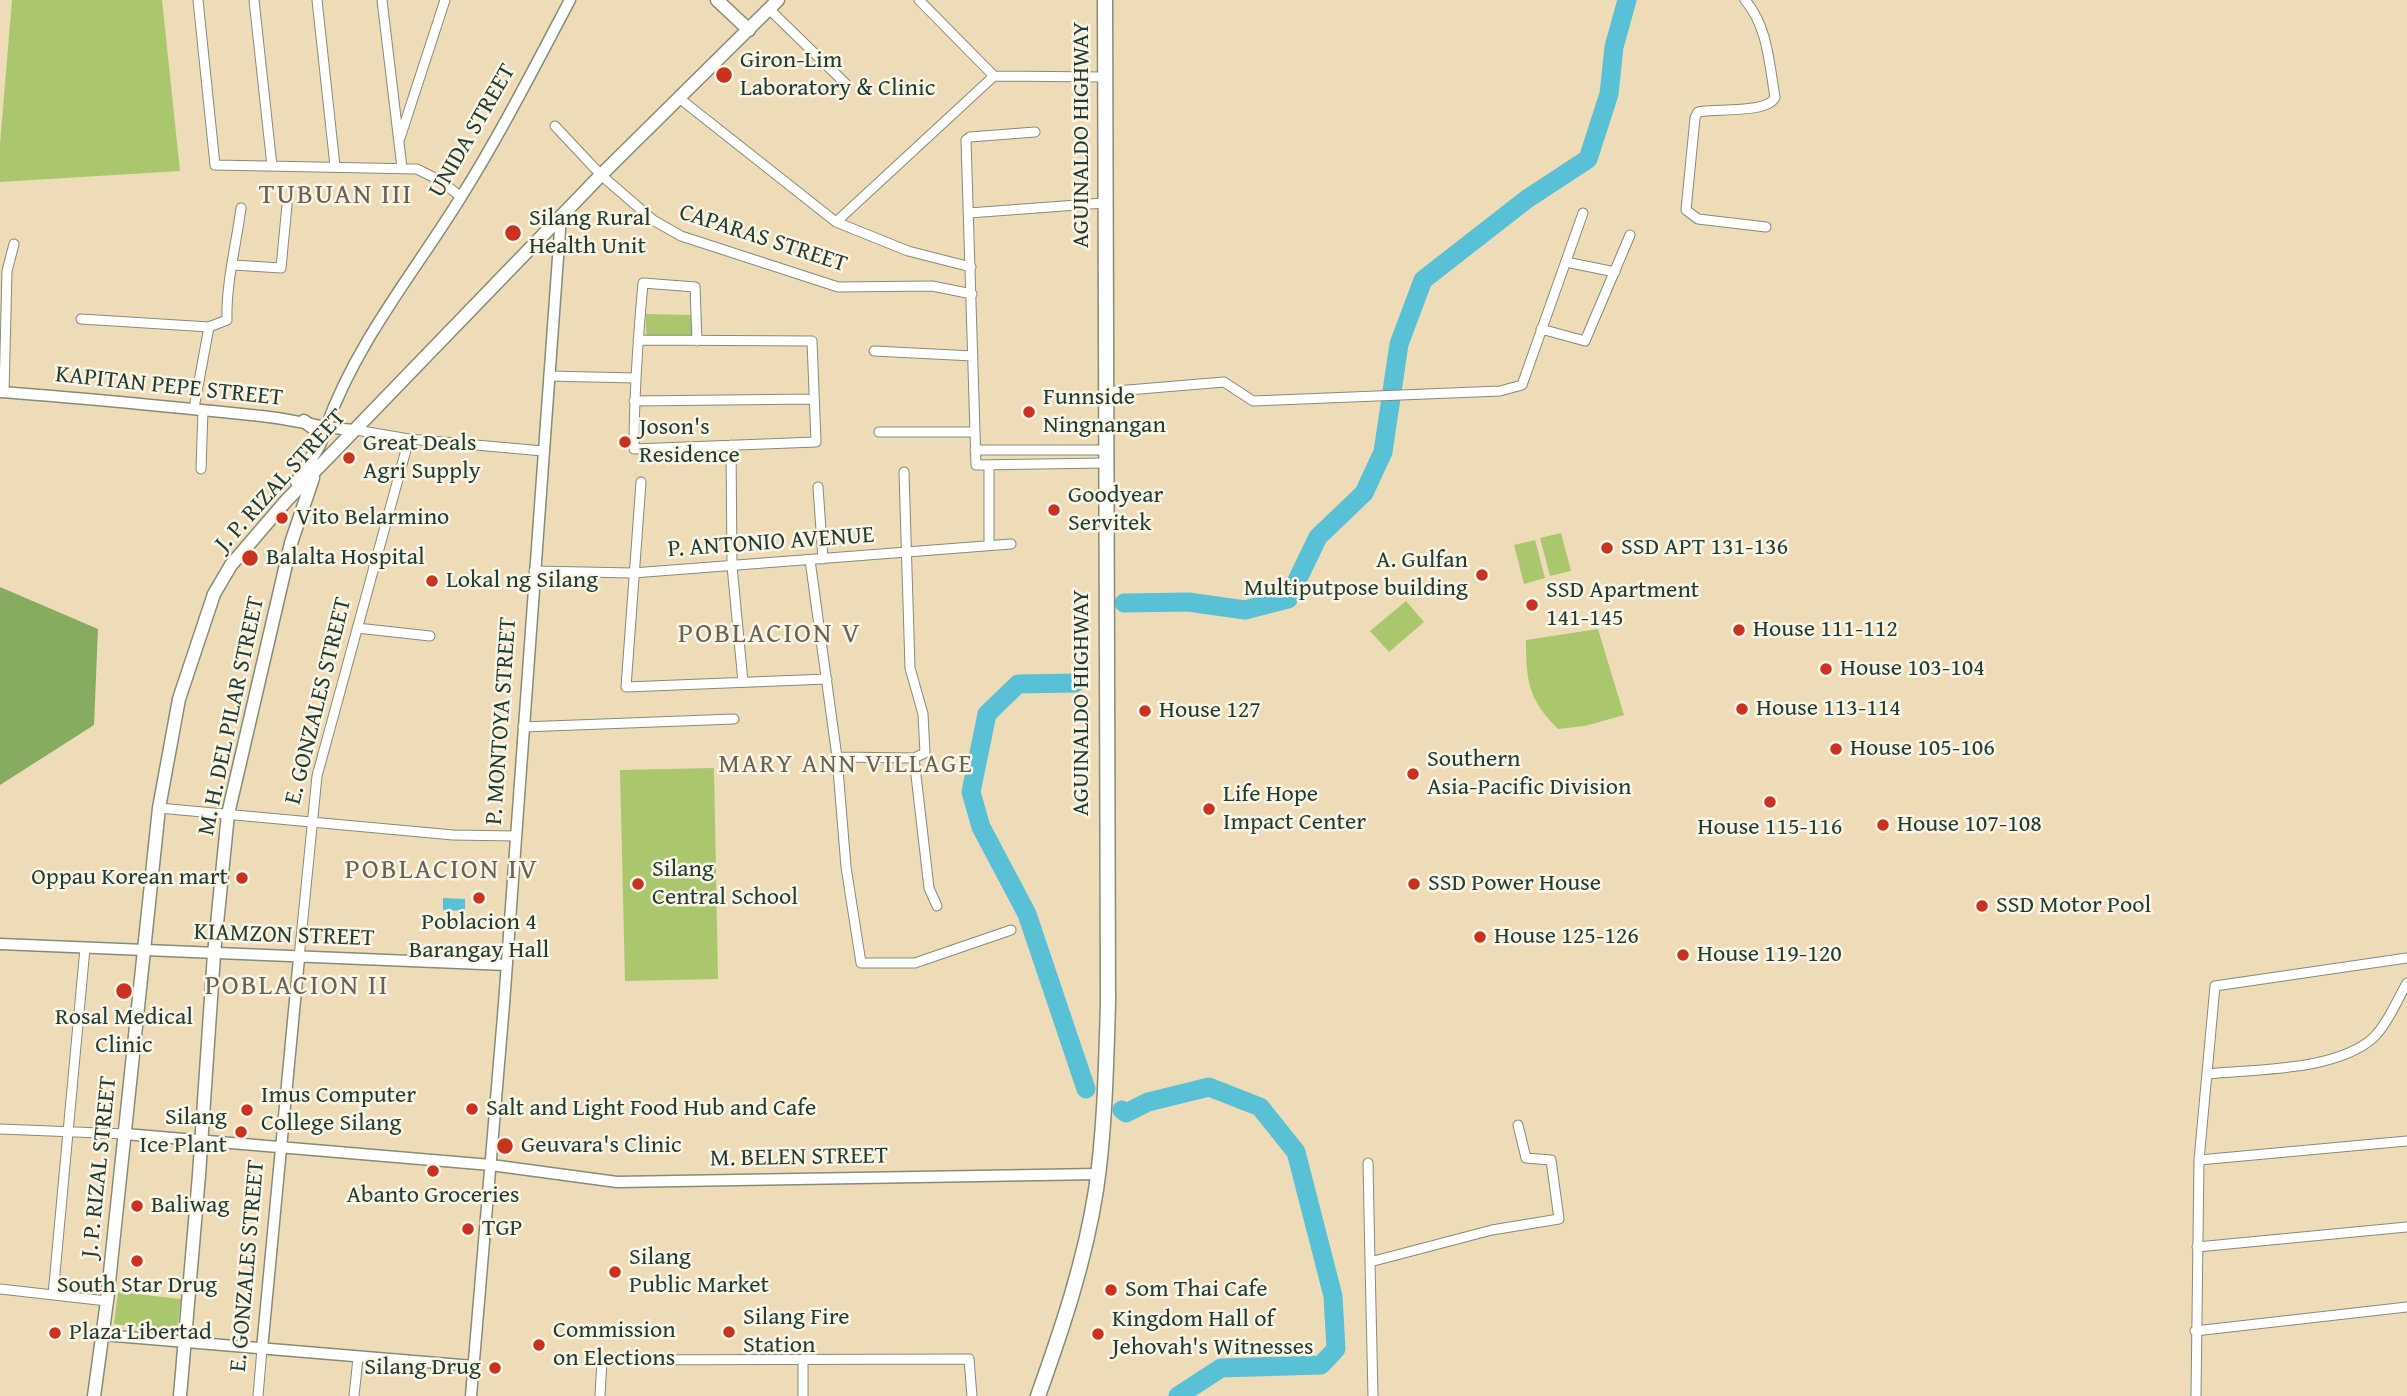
<!DOCTYPE html>
<style>
body{margin:0}
canvas{display:block;background:#eedcb9}
</style>
<canvas width="2407" height="1396"></canvas>
<script>
const context = document.querySelector('canvas').getContext('2d');
context.lineJoin = 'round';
function fillPath(path, color) {
  context.fillStyle = color;
  context.fill(path, 'evenodd');
}
function stroke(path, color, width, dash) {
  context.strokeStyle = color;
  context.lineWidth = width;
  context.lineCap = dash ? 'butt' : 'round';
  context.setLineDash(dash || []);
  context.stroke(path);
}
function write(font, color, halo, rows, align = 'center') {
  context.font = font + ' "Gentium Book Plus",serif';
  context.lineWidth = 5;
  context.setLineDash([]);
  context.textBaseline = 'middle';
  context.strokeStyle = halo;
  context.fillStyle = color;
  for (const [text, x, y, turn = 0] of rows) {
    context.save();
    context.translate(x, y);
    context.rotate((+turn || 0) * Math.PI / 180);
    context.textAlign = isNaN(turn) ? turn : align;
    if (halo) context.strokeText(text, 0, 0);
    context.fillText(text, 0, 0);
    context.restore();
  }
}
fillPath(new Path2D(`
 M12,0H162L180,171L0,182V144Z
 M646,314L692,315V336L646,335Z
 M1561,533L1571,571L1550,576L1540,538Z
 M1535,540L1545,578L1524,584L1514,545Z
 M1406,601L1424,622L1389,652L1370,631Z
 M1598,629L1624,715L1585,726L1558,729C1528,699 1526,681 1526,640Z
 M714,768L718,979L625,981L620,770Z
 M118,1292L181,1299L177,1331L114,1324Z`), '#aac76e');
fillPath(new Path2D(`
 M0,587L98,629L94,725L0,785Z`), '#87ac61');
fillPath(new Path2D(`
 M443,898L465,899V911L443,910Z`), '#58c1d5');
stroke(new Path2D(`
 M1124,603L1188,602L1245,610L1288,599L1318,537L1364,493L1383,452L1399,344L1423,280L1527,199L1588,159L1609,94L1614,47L1627,0
 M1075,683L1018,684L987,714L971,792L981,827L1027,914L1086,1089
 M1122,1110L1126,1113L1148,1102L1209,1087L1260,1107L1296,1152L1333,1296L1336,1349L1321,1365L1221,1368L1178,1396`), '#58c1d5', 19);
const minor = new Path2D(`
 M198,0L215,165L417,169L441,181L461,197
 M254,0L272,166
 M317,0L335,166
 M382,0L402,168
 M919,0L994,76
 M1745,0C1768,27 1769,63 1775,97C1769,114 1713,108 1698,112L1695,118L1686,210L1698,219L1766,227
 M769,9L847,85
 M994,76L1104,77
 M679,98L836,222L908,251L971,267
 M555,126L601,175L653,220L681,236L838,287L932,286L972,294
 M1035,132L970,137L966,140L976,465L1104,463
 M400,138L445,0
 M969,213L1104,203
 M836,222L994,76
 M1566,262L1615,272
 M233,265L281,268L287,205
 M81,319L209,327
 M1541,329L1585,341L1630,235
 M638,340L812,341L816,442L634,449C634,393 638,338 643,283L695,287L697,341
 M874,351L973,356
 M549,376L635,378
 M4,392L7,271L14,244
 M1104,392L1224,382L1253,401L1500,391L1522,385L1583,213
 M634,401L814,399
 M194,408L209,327L227,320C226,283 236,246 241,208
 M356,430L409,439L543,451
 M879,432H975
 M731,445L732,566L743,682
 M975,450H1104
 M201,469L203,410
 M641,482L626,687L827,679
 M818,487L823,559
 M989,545V465
 M810,560L837,757L846,867L861,963H915L1011,930
 M534,571L633,573L1011,544
 M357,628L430,636
 M523,727L734,719
 M837,757L914,758L925,753L923,714L910,668L904,472
 M914,758L929,888L937,906
 M159,808L453,835L515,836
 M299,958L317,776L409,439
 M2208,1074C2256,1069 2336,1071 2373,1038C2387,1025 2397,1000 2407,983
 M0,1129L125,1134
 M2199,1160L2407,1141
 M1368,1163L1370,1262
 M2197,1247L2407,1227
 M0,1289L107,1301
 M53,1295L85,948
 M2195,1331L2407,1307
 M258,1396L262,1349
 M354,1396L358,1358
 M600,1396L602,1360L969,1359L972,1396
 M803,1396V1359
 M1373,1396L1370,1262L1492,1230L1559,1219L1551,1160L1526,1158L1518,1125
 M2196,1396L2199,1160L2215,986L2407,958`);
const tertiary = new Path2D(`
 M0,392C87,398 174,407 261,416C293,419 324,429 356,430
 M326,427C357,341 414,273 461,197C501,133 535,66 570,0
 M0,944L507,965
 M125,1134L491,1165L617,1182L1098,1174
 M103,1335L473,1366
 M262,1349L299,958
 M471,1396L504,1004L561,216`);
const secondary = new Path2D(`
 M717,0L749,30
 M304,421L316,430L320,442
 M297,482L319,445L326,427
 M94,1396L107,1301L159,808L179,699L214,594L231,565L286,501L601,175L778,0
 M180,1396L199,1175L214,954L228,814L291,543L313,478`);
const primary = new Path2D(`
 M1038,1396C1062,1329 1085,1261 1096,1190C1105,1129 1106,1066 1108,1003L1105,0`);
stroke(minor, '#868c76', 11);
stroke(tertiary, '#868c76', 13);
stroke(secondary, '#868c76', 15);
stroke(primary, '#868c76', 17);
stroke(minor, '#fff', 9);
stroke(tertiary, '#fff', 10);
stroke(secondary, '#fff', 12);
stroke(primary, '#fff', 14);
for (const [x, y, r, color] of [
 [724,75,9,"#c8321e"],
 [513,233,9,"#c8321e"],
 [1029,412,7,"#c8321e"],
 [625,442,7,"#c8321e"],
 [349,458,7,"#c8321e"],
 [1054,510,7,"#c8321e"],
 [282,518,7,"#c8321e"],
 [1607,548,7,"#c8321e"],
 [250,558,9,"#c8321e"],
 [1482,575,7,"#c8321e"],
 [432,581,7,"#c8321e"],
 [1532,605,7,"#c8321e"],
 [1739,630,7,"#c8321e"],
 [1826,669,7,"#c8321e"],
 [1742,709,7,"#c8321e"],
 [1145,711,7,"#c8321e"],
 [1836,749,7,"#c8321e"],
 [1413,774,7,"#c8321e"],
 [1770,802,7,"#c8321e"],
 [1209,809,7,"#c8321e"],
 [1883,825,7,"#c8321e"],
 [242,878,7,"#c8321e"],
 [638,884,7,"#c8321e"],
 [1414,884,7,"#c8321e"],
 [479,898,7,"#c8321e"],
 [1982,906,7,"#c8321e"],
 [1480,937,7,"#c8321e"],
 [1683,955,7,"#c8321e"],
 [124,991,9,"#c8321e"],
 [472,1109,7,"#c8321e"],
 [247,1110,7,"#c8321e"],
 [241,1132,7,"#c8321e"],
 [505,1146,9,"#c8321e"],
 [433,1171,7,"#c8321e"],
 [137,1206,7,"#c8321e"],
 [468,1229,7,"#c8321e"],
 [137,1261,7,"#c8321e"],
 [615,1272,7,"#c8321e"],
 [1111,1290,7,"#c8321e"],
 [729,1332,7,"#c8321e"],
 [55,1333,7,"#c8321e"],
 [1098,1334,7,"#c8321e"],
 [539,1345,7,"#c8321e"],
 [495,1368,7,"#c8321e"]
]) {
  const dot = new Path2D();
  dot.arc(x, y, r, 0, 2 * Math.PI);
  context.fillStyle = color;
  context.fill(dot);
  stroke(dot, '#fcf5e5', 2.5);
}
write('24px', '#1f3d34', '#fcf5e5', [
 ["Giron-Lim",740,61],
 ["Laboratory & Clinic",740,89],
 ["Silang Rural",529,219],
 ["Health Unit",529,247],
 ["Funnside",1043,398],
 ["Ningnangan",1043,426],
 ["Joson's",639,428],
 ["Residence",639,456],
 ["Great Deals",363,444],
 ["Agri Supply",363,472],
 ["Goodyear",1068,496],
 ["Servitek",1068,524],
 ["Vito Belarmino",296,518],
 ["SSD APT 131-136",1621,548],
 ["Balalta Hospital",266,558],
 ["A. Gulfan",1468,561,"right"],
 ["Multiputpose building",1468,589,"right"],
 ["Lokal ng Silang",446,581],
 ["SSD Apartment",1546,591],
 ["141-145",1546,619],
 ["House 111-112",1753,630],
 ["House 103-104",1840,669],
 ["House 113-114",1756,709],
 ["House 127",1159,711],
 ["House 105-106",1850,749],
 ["Southern",1427,760],
 ["Asia-Pacific Division",1427,788],
 ["Life Hope",1223,795],
 ["Impact Center",1223,823],
 ["House 107-108",1897,825],
 ["House 115-116",1770,828,"center"],
 ["Silang",652,870],
 ["Central School",652,898],
 ["Oppau Korean mart",228,878,"right"],
 ["SSD Power House",1428,884],
 ["SSD Motor Pool",1996,906],
 ["Poblacion 4",479,923,"center"],
 ["Barangay Hall",479,951,"center"],
 ["House 125-126",1494,937],
 ["House 119-120",1697,955],
 ["Rosal Medical",124,1018,"center"],
 ["Clinic",124,1046,"center"],
 ["Imus Computer",261,1096],
 ["College Silang",261,1124],
 ["Salt and Light Food Hub and Cafe",486,1109],
 ["Silang",227,1118,"right"],
 ["Ice Plant",227,1146,"right"],
 ["Geuvara's Clinic",521,1146],
 ["Abanto Groceries",433,1196,"center"],
 ["Baliwag",151,1206],
 ["TGP",482,1229],
 ["Silang",629,1258],
 ["Public Market",629,1286],
 ["South Star Drug",137,1286,"center"],
 ["Som Thai Cafe",1125,1290],
 ["Silang Fire",743,1318],
 ["Station",743,1346],
 ["Kingdom Hall of",1112,1320],
 ["Jehovah's Witnesses",1112,1348],
 ["Commission",553,1331],
 ["on Elections",553,1359],
 ["Plaza Libertad",69,1333],
 ["Silang Drug",481,1368,"right"]
], 'left');
write('24px', '#1f3d34', '#fcf5e5', [
 ["UNIDA STREET",473,131,-60],
 ["AGUINALDO HIGHWAY",1082,135,-90],
 ["CAPARAS STREET",763,239,18],
 ["KAPITAN PEPE STREET",169,387,6],
 ["J. P. RIZAL STREET",281,481,-48],
 ["P. ANTONIO AVENUE",771,543,-4],
 ["E. GONZALES STREET",319,701,-76],
 ["AGUINALDO HIGHWAY",1082,703,-90],
 ["M. H. DEL PILAR STREET",232,716,-78],
 ["P. MONTOYA STREET",502,721,-86],
 ["KIAMZON STREET",284,936,2],
 ["M. BELEN STREET",799,1158,-1],
 ["J. P. RIZAL STREET",100,1167,-84],
 ["E. GONZALES STREET",248,1266,-85]
]);
context.letterSpacing = '2px';
write('26px', '#656257', '#fcf5e5', [
 ["MARY ANN VILLAGE",846,765]
]);
context.letterSpacing = '0px';
context.letterSpacing = '2px';
write('28px', '#656257', '#fcf5e5', [
 ["TUBUAN III",336,196],
 ["POBLACION V",770,635],
 ["POBLACION IV",442,871],
 ["POBLACION II",297,987]
]);
context.letterSpacing = '0px';
</script>
